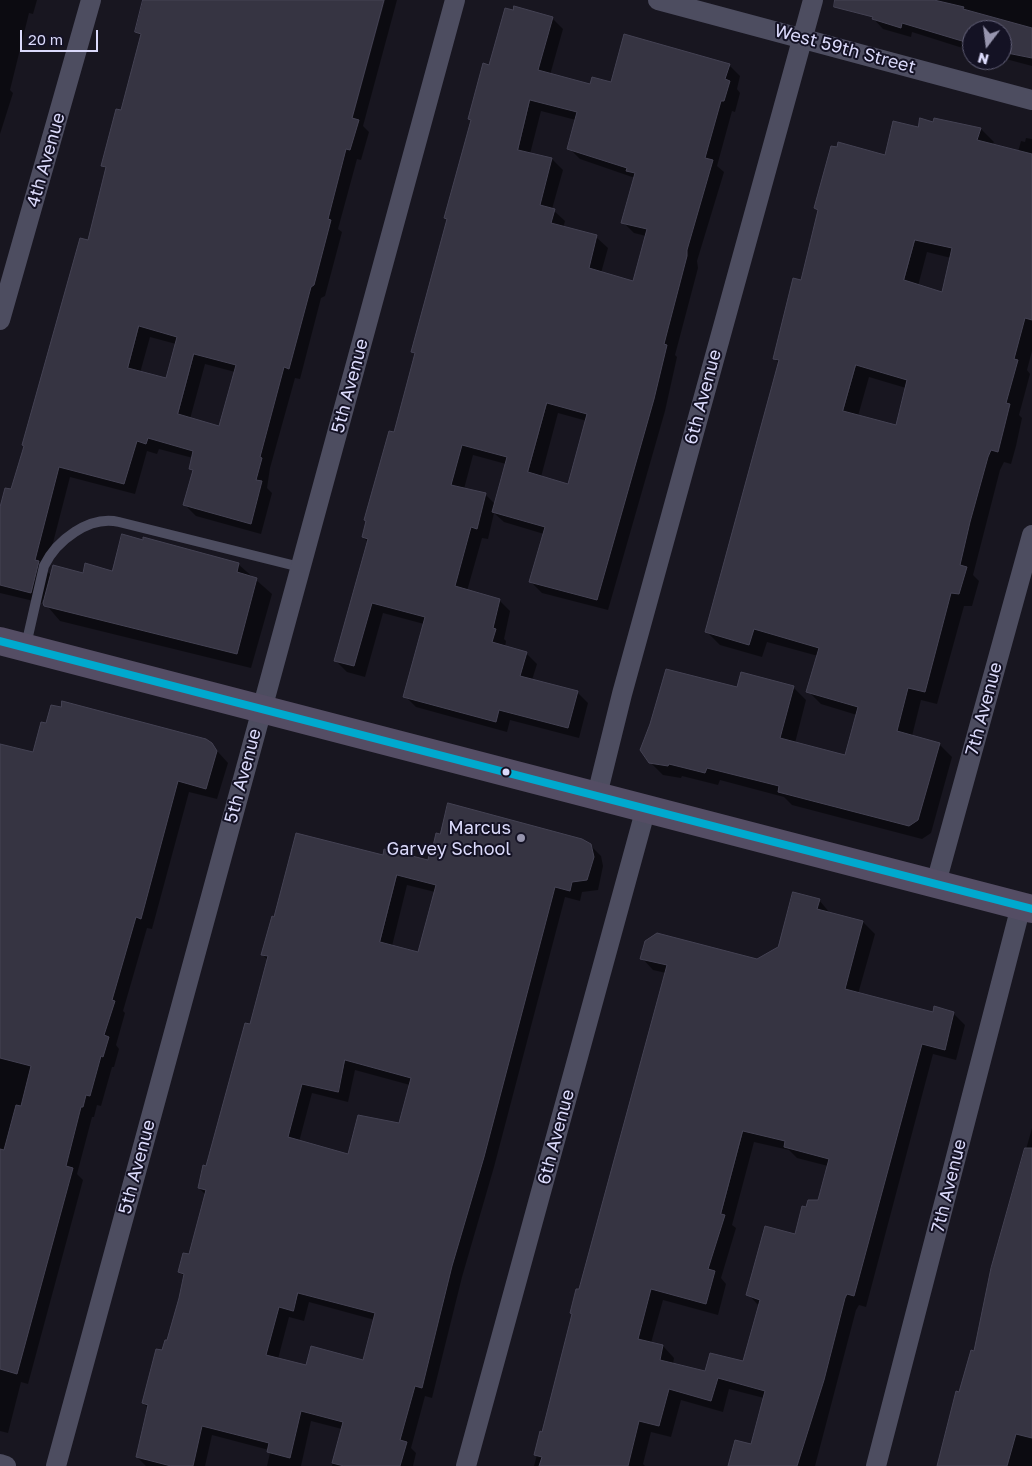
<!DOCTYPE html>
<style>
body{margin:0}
#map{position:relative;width:1032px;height:1466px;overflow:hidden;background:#181620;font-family:"Golos Text",sans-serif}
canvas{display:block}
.north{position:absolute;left:962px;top:20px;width:50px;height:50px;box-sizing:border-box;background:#141224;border:1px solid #64627a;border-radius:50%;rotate:195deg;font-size:14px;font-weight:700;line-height:20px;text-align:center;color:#dbdafb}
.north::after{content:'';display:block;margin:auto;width:18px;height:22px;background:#9795ae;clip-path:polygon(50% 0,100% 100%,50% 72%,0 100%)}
.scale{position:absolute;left:20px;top:30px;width:78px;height:22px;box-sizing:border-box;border:2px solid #dbdafb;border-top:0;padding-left:6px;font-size:15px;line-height:18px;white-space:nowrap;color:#dbdafb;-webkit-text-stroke:4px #141224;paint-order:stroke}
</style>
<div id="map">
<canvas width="1032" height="1466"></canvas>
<div class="north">N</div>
<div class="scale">20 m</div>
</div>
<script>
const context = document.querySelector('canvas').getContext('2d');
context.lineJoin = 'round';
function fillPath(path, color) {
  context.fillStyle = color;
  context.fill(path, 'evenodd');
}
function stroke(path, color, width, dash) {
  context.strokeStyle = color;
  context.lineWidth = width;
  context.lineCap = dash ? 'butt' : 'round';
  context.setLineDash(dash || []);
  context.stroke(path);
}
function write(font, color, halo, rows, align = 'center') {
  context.font = font + ' "Golos Text",sans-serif';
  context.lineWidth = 4;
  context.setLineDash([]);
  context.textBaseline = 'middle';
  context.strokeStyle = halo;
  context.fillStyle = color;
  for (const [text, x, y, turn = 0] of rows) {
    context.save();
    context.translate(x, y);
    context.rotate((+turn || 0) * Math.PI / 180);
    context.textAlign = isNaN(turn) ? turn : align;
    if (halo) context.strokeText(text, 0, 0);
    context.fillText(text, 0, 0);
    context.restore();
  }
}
fillPath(new Path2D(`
 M0,0H37L33,14L29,13L10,90L13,93L0,134Z
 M147,0H382L349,124H351L385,0H397L363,126L369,132L361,160L357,159L338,229L342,232L325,296L321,298L300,379L295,378L270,468L267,488L272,493L261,534L196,516L185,505L194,472L190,468L193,458L159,449L157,454L147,451L135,494L70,477L46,570L51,575L84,574L238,564L272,594L251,668L60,621L42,600V603L0,593V530L25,447L23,445L89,241L107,170L102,165L122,112L142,37L136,31ZM150,337L176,344L167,380L140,373ZM205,364L235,372L219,427L190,419Z
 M873,0H1032V66L1002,58V30H972V51L912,32L911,37L883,29L871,16Z
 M552,18L563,29L550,75L591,86L729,65L740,76L737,89L740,93L735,112L732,111L717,166L724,172L697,261L698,268L675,355L677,357L665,411L608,610L542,593L531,582L544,534L504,522L494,513L488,539L482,538L467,591L499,600L510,611L504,639L506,641L505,647L526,653L537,664L532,680L577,692L588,703L579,738L510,720L507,732L416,707L405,696L424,624L383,613L365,677L347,672L336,661L368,542L363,537L395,434L416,355L412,352L448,220L472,121L469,118L490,66ZM541,111L576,120L569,148L580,159L635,178L623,222L634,233L646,236L634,282L601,273L608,248L596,237L563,228L565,221L552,209L563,170L552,159L530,154ZM558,413L587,421L569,486L541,477ZM473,455L506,464L495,504L485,494L464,489Z
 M934,123L981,129L994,142L992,145L1018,152L1021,141L1025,142L1026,138L1032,139V351L1027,370L1030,374L1019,415L1022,418L1016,446L1011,464L1004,462L1000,470L973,575L979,581L972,606H964L937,704L921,700L912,736L939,744L952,757L931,833L922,839L792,805L784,797L720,780L718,785L682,776L681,778L663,775L650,762L738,688L793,687L806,700L795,743L846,757L857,715L821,704L808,691L818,656L767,642L762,657L720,645L707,632L780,364L774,358L802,281L819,212L815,208L886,156L919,128ZM927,252L951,258L943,294L918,286ZM869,377L906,388L897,426L858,416Z
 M209,742L228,763L217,799L189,792L152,929L147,928L123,1011L125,1013L116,1045L119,1049L114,1067H112L101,1106L97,1105L94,1117H92L77,1174L83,1180L28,1384L21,1382L8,1433L0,1431V745L34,754Z
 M590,845L601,856L603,866L598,890L582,892L580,901L565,897L494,1167L462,1277L432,1398L425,1396L411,1448L416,1453L413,1466H332L342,1429L311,1421L301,1466H267L270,1453L269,1450L212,1435L205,1466H146L137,1457L149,1409L143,1403L168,1342L185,1277L179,1271L190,1256L206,1195L199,1188L251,1025L268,960L262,954L275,918L383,856L429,861ZM407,885L435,892L419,954L392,946ZM355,1070L410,1085L400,1124L349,1155L299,1142L312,1093L348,1102ZM309,1302L375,1320L364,1362L306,1367L278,1359L289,1317L304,1321Z
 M819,900L830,913L863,922L875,934L858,994L934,1013H953L965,1025L956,1060L933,1054L866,1307L859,1305L856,1310L815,1466H729L752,1445L764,1398L729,1389L723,1412L681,1400L671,1437L651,1432L643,1464L645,1466H534L666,973L653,970L642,958L757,961L779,947ZM754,1142L789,1150L797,1158L828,1166L819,1202L807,1208L796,1236L748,1294L759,1306L744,1362L706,1373L673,1364L674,1358L663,1346L651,1343L663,1300L718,1315L726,1284L721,1278L736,1228L732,1225Z
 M1032,1128V1466H939L975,1353L993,1268Z`), '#0007');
const building = new Path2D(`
 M143,0H384L352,118L359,120L350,150L346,149L328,219L331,220L314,285L311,287L289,369L284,367L260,457L262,458L256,480L262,481L251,524L183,505L193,470L189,469L193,451L148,438L146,444L137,441L124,484L59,467L35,560L39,561L31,593L0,585V507L5,488L11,489L24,446L22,445L80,238L88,240L106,167L101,166L116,109L121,110L141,34L135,32ZM139,326L177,337L166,378L128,368ZM194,354L236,365L219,426L178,414Z
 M835,0H934L964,7L963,9L1032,28V58L1002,52V30H972V44L902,23L901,28L872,19L873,17L834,7Z
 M514,6L553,17L538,70L590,84L592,77L611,82L624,34L730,64L725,79L730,81L724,101H721L705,158L713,160L687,250V256L664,344L667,345L654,399L597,600L529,582L545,527L492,512L507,457L462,445L451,485L486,493L477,529L471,527L455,586L500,599L493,628L496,629L492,642L527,652L520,676L578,691L568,728L499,710L496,722L403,697L425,617L372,603L354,666L334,661L368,539L362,537L366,521L364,520L389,431L394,432L406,387L415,353L411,352L447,219L444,218L471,120L468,119L483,63L489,65L505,8L513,10ZM530,100L577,112L567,149L627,168L626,171L635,173L621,223L647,229L633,281L589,268L597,235L551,223L555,209L540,205L552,158L518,150ZM547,403L587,414L568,484L528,472Z
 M920,118L933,122L934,118L981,128L977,140L1032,154V320L1025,318L1014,359L1018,360L1006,403L1010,404L998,452L991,450L988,457L970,522L960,565L967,567L959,594L951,593L925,692L908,688L897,731L940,743L918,820L909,826L778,792L779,786L707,768L705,773L669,764L668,766L649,763L640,750L650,724L666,669L737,687L741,672L794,686L780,738L845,755L858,707L806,692L819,648L754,629L749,645L705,632L779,360L773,359L793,278L801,280L818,210L814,208L831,146L837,147L838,142L885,155L893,121L918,127ZM915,240L952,248L942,292L904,280ZM856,365L907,380L896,425L843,411Z
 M122,534L143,540V537L239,563L237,572L257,578L237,654L44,606L43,603L53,565L83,573L85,563L112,571Z
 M62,701L206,739L212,743L217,751L206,789L178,781L141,919L136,917L112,1000L115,1001L104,1035L109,1037L103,1057L101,1056L90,1096L86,1095L83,1107H81L66,1166L73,1168L17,1374L0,1369V1149L4,1150L16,1105L21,1106L31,1066L0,1058V744L33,752L41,722L46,723L51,705L61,707Z
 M448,803L582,839L591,844L594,857L587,880L572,882L570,891L555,887L484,1157L452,1266L422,1388L415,1386L400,1440L407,1442L400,1466H344L332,1463L343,1422L301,1411L290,1458L267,1452L269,1443L202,1426L193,1466H171L136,1457L148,1405L142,1403L156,1349L162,1350L165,1340H167L179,1298L184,1274L178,1272L183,1253L189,1254L206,1190L198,1188L203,1165L206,1166L245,1023L250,1024L268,956L261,955L272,916L274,917L296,833L383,855L384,849L428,860L429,854L431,855L436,833L440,834ZM397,875L436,885L418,952L380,942ZM345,1060L411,1078L399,1123L358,1115L348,1154L288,1137L302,1084L338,1092ZM298,1293L375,1313L363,1360L311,1346L306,1365L266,1355L279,1307L293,1311Z
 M793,892L820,899L817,909L863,921L845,989L933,1012L934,1006L954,1012L945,1050L922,1044L854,1296L847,1294L845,1298L824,1380L797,1466H728L735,1440L751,1444L765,1391L718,1378L711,1401L669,1389L659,1426L639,1421L628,1466H539L542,1457L534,1455L540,1431L542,1432L572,1314L570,1313L576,1289H579L667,965L640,959L645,941L657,933L757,959L778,947ZM743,1131L785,1141L784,1147L829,1159L818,1200H808L806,1207L802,1206L795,1234L765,1226L746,1295L760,1300L743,1361L710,1353L705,1371L660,1360L663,1345L638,1339L651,1289L706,1304L715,1271L708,1269L725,1215L721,1214Z
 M1025,1148H1032V1438L1016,1434L1007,1466H937L956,1391L959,1392L971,1350L974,1351L991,1268Z`);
fillPath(building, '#363442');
stroke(building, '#444253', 1);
stroke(new Path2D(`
 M26,645L44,566C56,541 89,515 119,522L300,567`), '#4d4d60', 10);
stroke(new Path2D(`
 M658,0L1032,100
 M0,320L91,0
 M597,795L622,694L813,0
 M936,883L1032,535
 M0,1464L6,1466
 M56,1466L455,0
 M466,1466L646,808
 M876,1466L1021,906`), '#4d4d60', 20);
stroke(new Path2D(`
 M0,641L1032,909`), '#544d64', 28);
stroke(new Path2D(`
 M0,641L1032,909`), '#00a9ce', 8);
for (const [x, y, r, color] of [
 [506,772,4.5,"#dbdafb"],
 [521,838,5,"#9795ae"]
]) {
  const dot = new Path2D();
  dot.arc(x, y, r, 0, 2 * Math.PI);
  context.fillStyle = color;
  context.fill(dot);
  stroke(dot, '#141224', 2);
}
write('18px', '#dbdafb', '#141224', [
 ["West 59th Street",845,49,15],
 ["4th Avenue",46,160,-74],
 ["5th Avenue",350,386,-75],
 ["6th Avenue",703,397,-75],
 ["7th Avenue",984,709,-75],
 ["5th Avenue",243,776,-75],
 ["6th Avenue",556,1137,-75],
 ["5th Avenue",137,1167,-75],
 ["7th Avenue",949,1186,-76]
]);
write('18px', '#dbdafb', '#141224', [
 ["Marcus",511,828],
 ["Garvey School",511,849]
], 'right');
</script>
